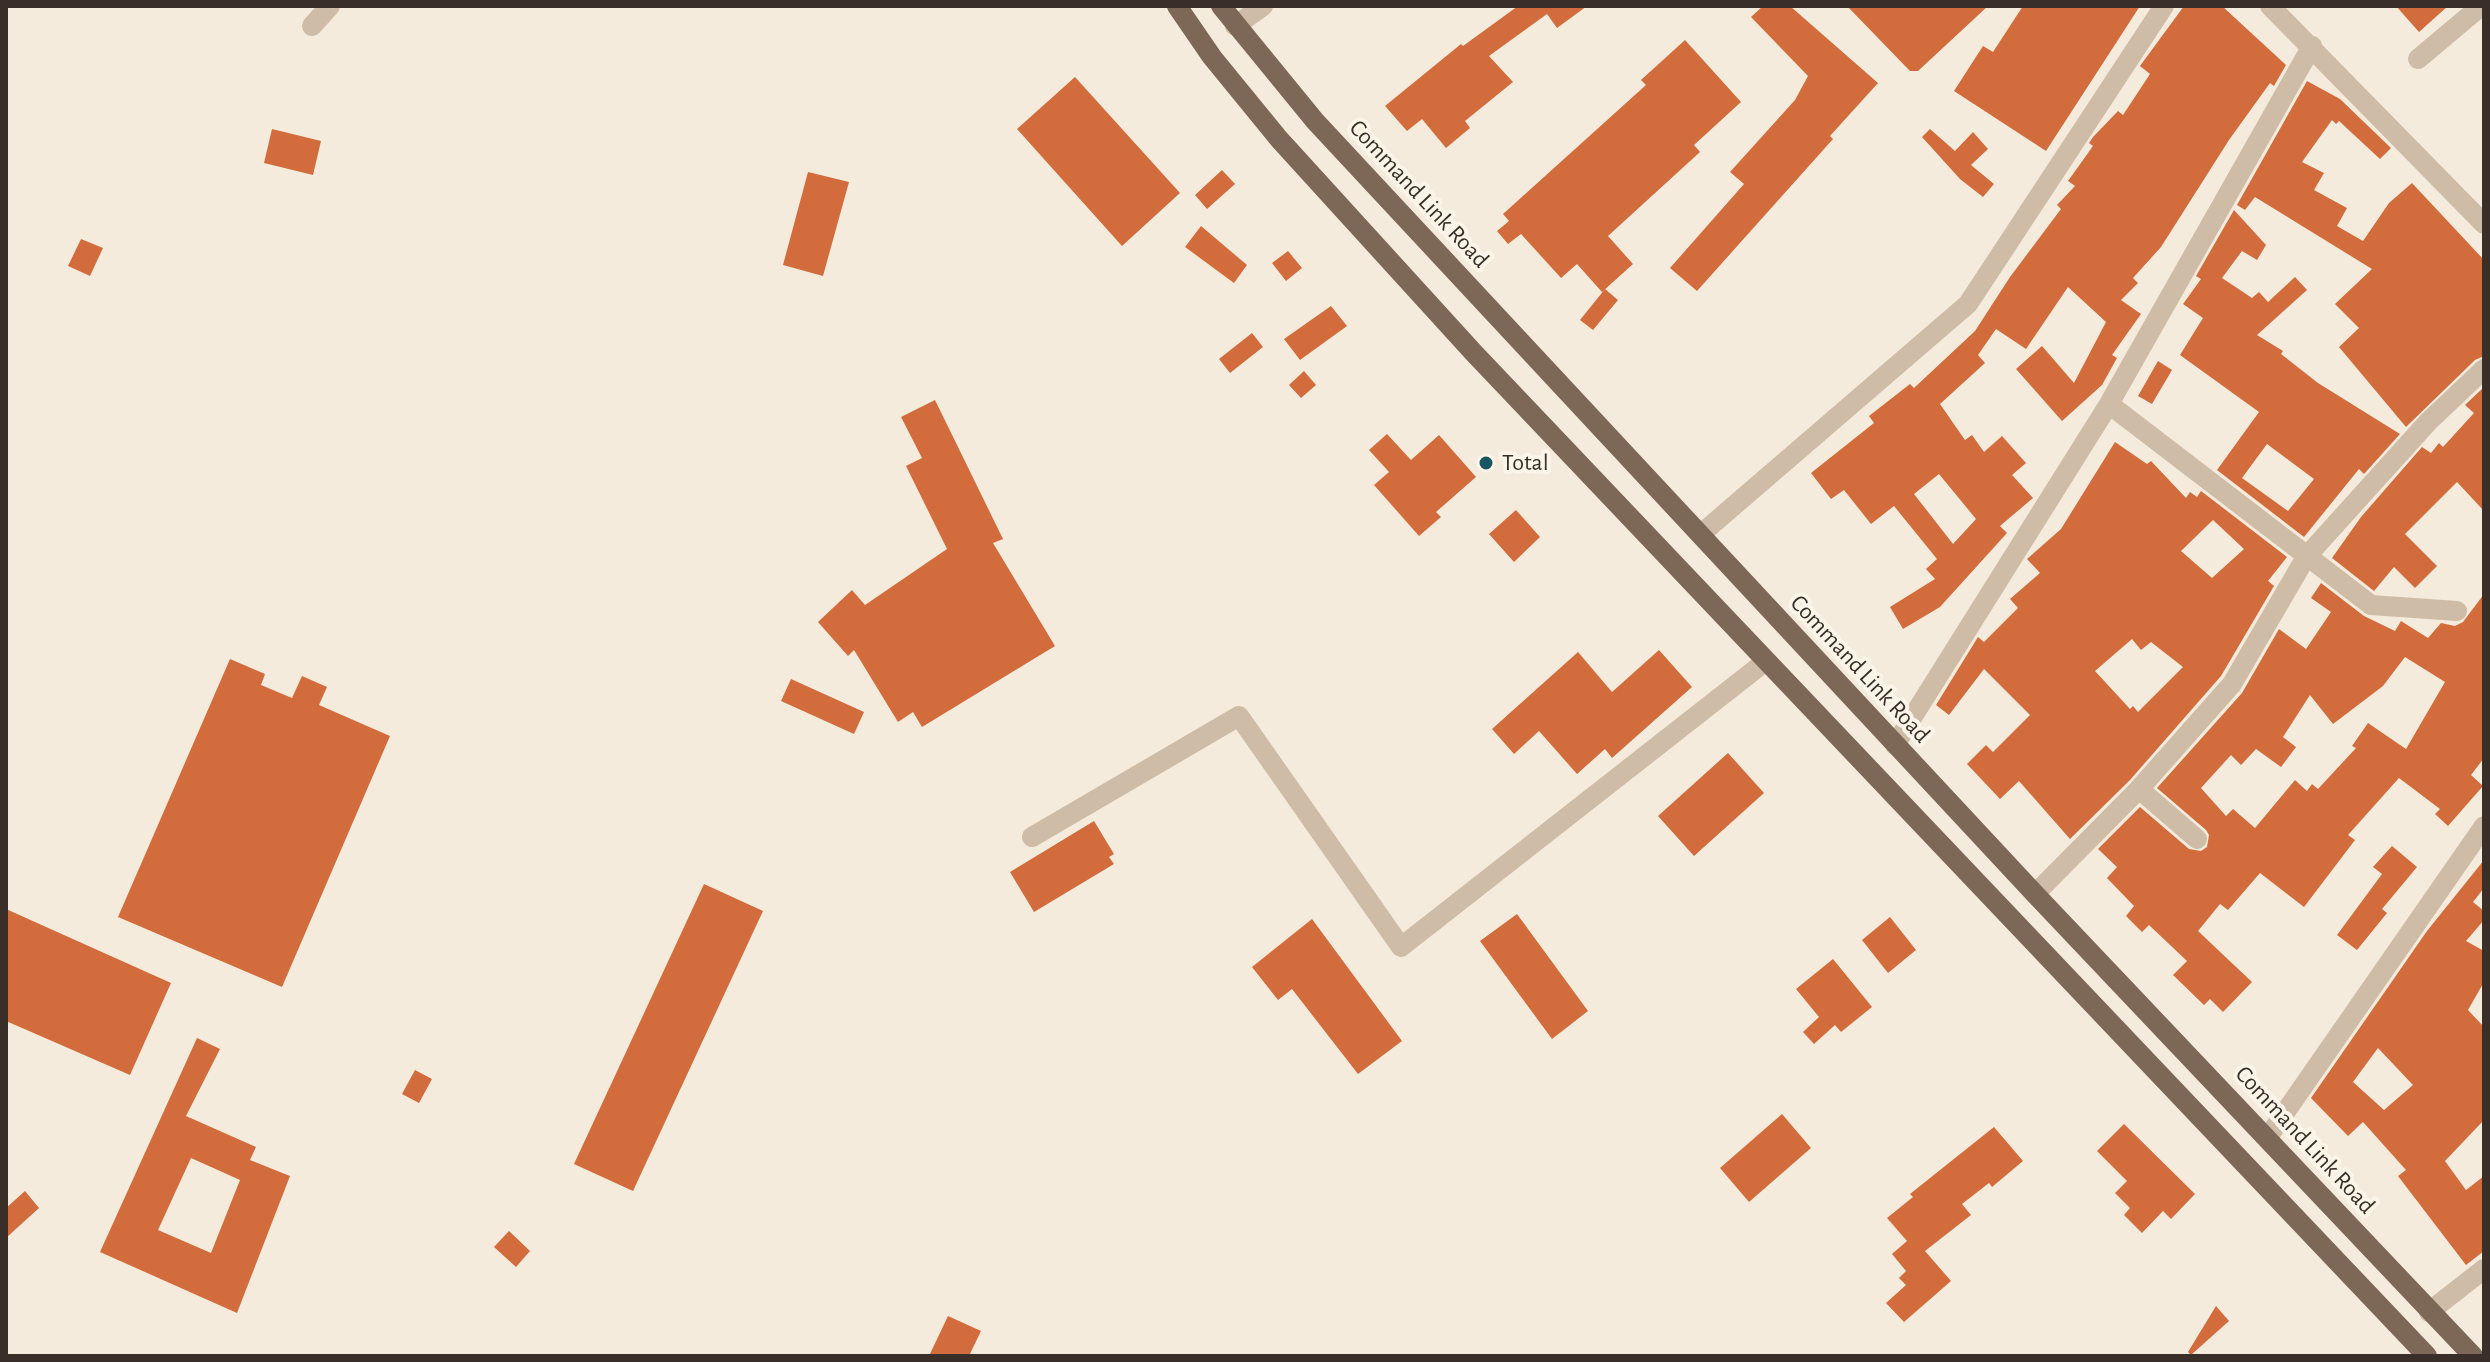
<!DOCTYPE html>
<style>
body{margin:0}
#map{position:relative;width:2490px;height:1362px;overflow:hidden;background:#f5ebdc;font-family:"Alegreya Sans",sans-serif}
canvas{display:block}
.frame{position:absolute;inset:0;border:8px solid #3a2f28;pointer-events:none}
</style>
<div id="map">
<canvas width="2490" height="1362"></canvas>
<div class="frame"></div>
</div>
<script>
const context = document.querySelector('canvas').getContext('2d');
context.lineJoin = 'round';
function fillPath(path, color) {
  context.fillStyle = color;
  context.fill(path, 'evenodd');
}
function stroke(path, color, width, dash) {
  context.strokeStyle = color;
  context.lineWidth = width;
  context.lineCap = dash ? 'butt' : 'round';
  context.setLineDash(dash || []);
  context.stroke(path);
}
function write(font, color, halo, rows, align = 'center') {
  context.font = font + ' "Alegreya Sans",sans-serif';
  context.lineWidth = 8;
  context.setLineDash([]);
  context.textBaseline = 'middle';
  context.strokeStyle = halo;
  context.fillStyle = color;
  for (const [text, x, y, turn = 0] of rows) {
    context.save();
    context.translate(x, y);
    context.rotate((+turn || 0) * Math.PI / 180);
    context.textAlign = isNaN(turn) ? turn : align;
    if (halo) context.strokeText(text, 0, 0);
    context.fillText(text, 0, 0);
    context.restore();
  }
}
fillPath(new Path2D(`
 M1518,6H1587L1557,28L1547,14L1489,56L1513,82L1465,121L1470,128L1446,148L1422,119L1407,131L1385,106L1461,44L1463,46Z
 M1763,6H1790L1878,83L1830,136L1833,139L1697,291L1670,268L1744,184L1730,172L1795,100L1808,76L1751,17Z
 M1847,6H1988L1918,71H1910Z
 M2023,6H2140L2046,151L1954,91L1983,46L1993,52Z
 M2184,6H2222L2286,65L2274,86L2270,83L2229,140L2161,247L2133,278L2138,283L2121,300L2141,314L2112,355L2117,358L2102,385L2062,421L2016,369L2042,346L2074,383L2106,322L2068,287L2026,349L1996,329L1978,355L1985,363L1940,404L1965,440L1972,435L1984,452L2002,436L2026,463L2012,475L2033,498L2000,526L2007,533L1940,607L1903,629L1890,607L1935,579L1926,569L1937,559L1894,506L1871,524L1844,490L1831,499L1811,473L1874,423L1869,416L1910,384L1914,388L1975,331L2010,277L2061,209L2057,205L2075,186L2068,181L2093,146L2089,143L2093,137L2118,111L2123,115L2150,74L2140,66ZM1939,474L1976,519L1953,544L1914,494Z
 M2396,6H2448L2419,32Z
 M1685,40L1741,102L1694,145L1700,152L1608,236L1633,264L1602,292L1577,264L1561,278L1521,234L1508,244L1497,231L1509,221L1503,214L1646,85L1641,80Z
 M1075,77L1180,193L1122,246L1017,129Z
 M2307,81L2340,99L2391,148L2380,159L2339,121L2336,124L2332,120L2302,162L2324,173L2314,190L2347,208L2337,226L2363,241L2389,203L2412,183L2484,260V356L2475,360L2406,427L2339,347L2359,328L2335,304L2372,269L2255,197L2245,210L2237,205Z
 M272,129L321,141L313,175L264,163Z
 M1930,129L1955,151L1973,132L1988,149L1971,165L1994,184L1983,197L1960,179L1922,137Z
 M1222,170L1235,184L1207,209L1195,195Z
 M808,172L849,182L823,276L783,265Z
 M2234,210L2266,245L2257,260L2242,251L2222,278L2252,298L2259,292L2268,302L2295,277L2307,290L2257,335L2283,351L2281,354L2318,383L2400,434L2364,474L2359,469L2304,537L2217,470L2259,412L2180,355L2203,318L2183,304L2201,279L2196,276ZM2267,444L2314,479L2288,511L2242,478Z
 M1201,226L1247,265L1234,283L1185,247Z
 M81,239L103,248L90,276L68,266Z
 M1288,251L1302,268L1286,281L1272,263Z
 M1605,289L1618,300L1593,330L1580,320Z
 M1331,306L1347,326L1300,360L1284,339Z
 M1252,333L1263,347L1230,373L1219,359Z
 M2158,361L2172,370L2152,404L2138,396Z
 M1304,371L1316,385L1301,398L1289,385Z
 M2484,387V511L2457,482L2405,534L2437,566L2415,588L2394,567L2374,591L2332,558L2361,517L2422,447L2431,453L2439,443L2443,447L2474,413L2465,405Z
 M935,400L1003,539L993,543L1055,646L922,727L913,712L898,722L854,650L848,656L818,622L852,590L865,605L947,549L906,466L922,458L901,417Z
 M1387,434L1411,460L1439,435L1476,477L1436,512L1441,517L1419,536L1374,485L1389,472L1369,450Z
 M2115,442L2147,464L2151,461L2186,498L2190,492L2197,497L2201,491L2287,557L2268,581L2274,586L2221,676L2130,780L2070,839L2019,781L2000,799L1967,764L1986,745L1993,752L2030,715L1984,669L1949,715L1936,705L1978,637L1984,642L2018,608L2010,599L2040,573L2027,559L2061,529ZM2213,520L2244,549L2212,578L2181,551ZM2132,639L2141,650L2151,642L2183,667L2138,712L2133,706L2130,709L2095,671Z
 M1516,510L1540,537L1514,562L1489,534Z
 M2321,583L2364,616L2395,631L2401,621L2428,638L2441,623L2455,626L2463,622L2484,594V758L2471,775L2483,786L2448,826L2435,814L2440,809L2399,778L2348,835L2355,840L2304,907L2260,873L2228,910L2220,904L2198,931L2252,982L2223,1012L2210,999L2204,1005L2173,975L2187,961L2149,925L2142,932L2126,916L2134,906L2107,878L2117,867L2098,849L2140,807L2189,849L2201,851L2207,847L2209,835L2206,830L2157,788L2242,693L2279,629L2306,649L2331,612L2311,598ZM2405,657L2445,682L2406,749L2368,723L2352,746L2356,748L2318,789L2312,784L2307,791L2295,780L2255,828L2233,809L2226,816L2201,788L2231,755L2241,765L2256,749L2281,767L2296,747L2283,737L2310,695L2333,724L2383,686Z
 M1659,650L1692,687L1612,758L1605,749L1577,774L1539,731L1514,754L1492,729L1578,652L1612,692Z
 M230,659L265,674L261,685L292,698L302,676L327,687L319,705L390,736L282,987L118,917Z
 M791,679L864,712L854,734L781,701Z
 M1728,753L1764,793L1694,856L1658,816Z
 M1094,821L1114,854L1109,857L1114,864L1034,912L1010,872Z
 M2392,846L2417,867L2382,909L2387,913L2357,950L2337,935L2382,874L2373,867Z
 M2484,860V888L2473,902L2484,911V920L2466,941L2484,951V982L2468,1010L2484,1027V1120L2445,1161L2466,1190L2484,1176V1251L2466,1265L2398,1176L2406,1170L2363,1122L2348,1136L2311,1098L2427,931ZM2378,1048L2413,1085L2384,1110L2353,1082Z
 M704,884L763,911L633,1191L574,1164Z
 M6,909L171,983L130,1075L6,1021Z
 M1517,914L1588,1011L1552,1039L1480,941Z
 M1890,917L1916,950L1888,973L1862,940Z
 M1312,919L1402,1041L1358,1074L1292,989L1278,1000L1252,967Z
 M1833,959L1872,1007L1841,1032L1835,1025L1814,1044L1803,1032L1819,1017L1796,989Z
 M197,1038L220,1049L186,1116L256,1147L250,1160L290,1176L237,1313L100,1252ZM191,1158L240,1180L211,1253L158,1230Z
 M415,1070L432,1079L419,1103L402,1094Z
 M1782,1114L1811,1148L1749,1202L1720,1168Z
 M2124,1124L2195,1194L2171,1219L2163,1211L2142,1233L2124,1215L2130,1208L2115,1193L2127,1181L2097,1151Z
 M1994,1127L2023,1161L1992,1187L1989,1183L1962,1204L1971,1215L1925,1251L1951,1281L1904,1322L1886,1303L1906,1285L1899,1278L1906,1271L1892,1254L1907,1241L1887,1218L1913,1197L1910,1194Z
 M25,1191L39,1208L6,1238V1208Z
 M509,1231L530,1251L516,1267L494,1247Z
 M2216,1306L2229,1321L2191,1355L2188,1352Z
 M948,1316L981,1331L969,1356H929Z`), '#d26c3c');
stroke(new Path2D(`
 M2270,6L2484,224
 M312,26L330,6
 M1235,26L1263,6
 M2418,59L2481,6
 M2109,404L2371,605L2457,611
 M1701,534L1968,304L2164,6
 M1895,745L2109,404L2312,46
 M2139,789L2197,839
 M1032,837L1239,716L1401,947L1766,661
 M2035,894L2139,789L2232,684L2306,557L2428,422L2484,369
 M2268,1137L2484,826
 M2429,1312L2484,1269`), '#cebca6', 20);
stroke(new Path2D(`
 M1177,6L1212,57L1279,139L1473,352L2427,1356
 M1221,6L1315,121L2035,894L2473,1356`), '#7d6757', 20);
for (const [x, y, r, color] of [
 [1486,463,8,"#195560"]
]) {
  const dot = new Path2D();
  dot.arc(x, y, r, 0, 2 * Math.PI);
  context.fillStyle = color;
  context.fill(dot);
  stroke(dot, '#fbf4e9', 3);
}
write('24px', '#3a2f28', '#fbf4e9', [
 ["Command Link Road",1419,194,47],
 ["Command Link Road",1860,669,47],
 ["Command Link Road",2305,1140,47]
]);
write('24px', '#3a2f28', '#fbf4e9', [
 ["Total",1502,463]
], 'left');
</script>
